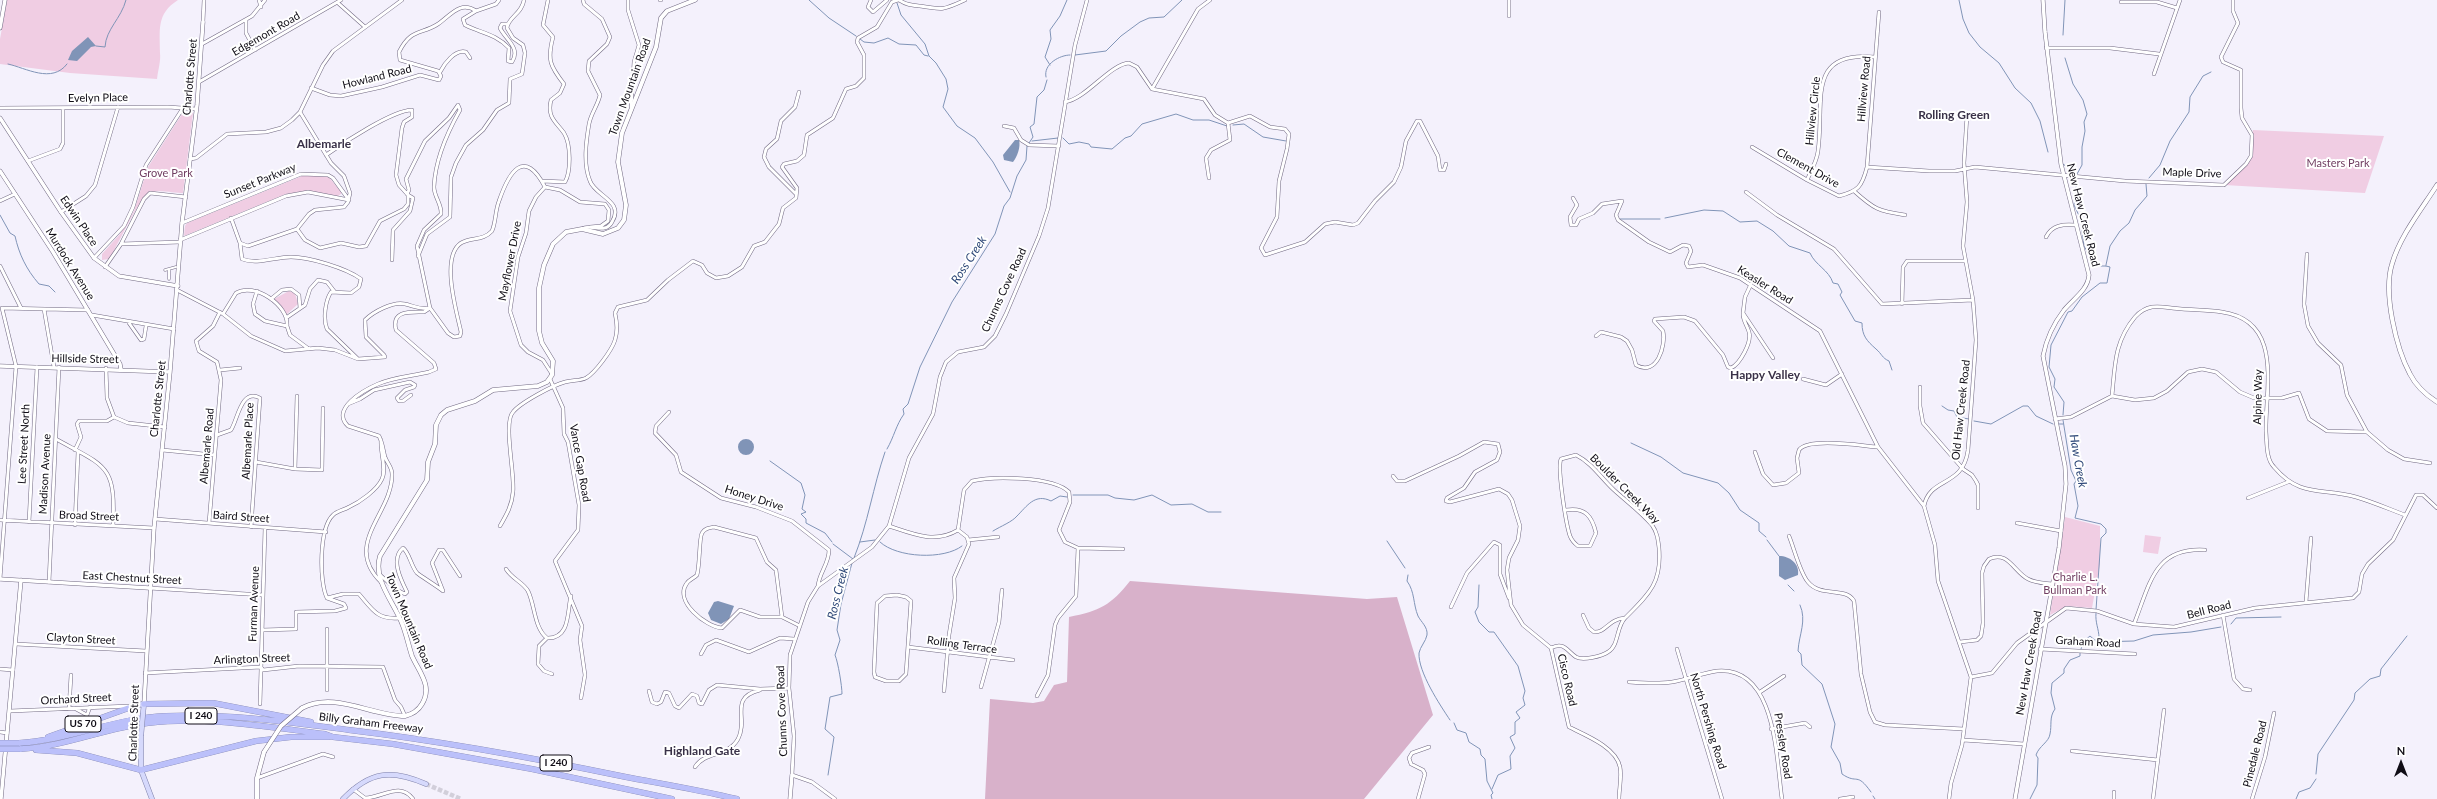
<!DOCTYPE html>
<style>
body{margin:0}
#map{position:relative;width:2437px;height:799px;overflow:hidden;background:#f4f1fc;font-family:Lato,sans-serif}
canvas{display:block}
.north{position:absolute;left:2381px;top:743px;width:40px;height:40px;-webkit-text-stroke:3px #fff;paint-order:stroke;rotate:0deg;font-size:11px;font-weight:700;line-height:16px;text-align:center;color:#100d16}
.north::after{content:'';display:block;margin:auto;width:14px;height:18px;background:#100d16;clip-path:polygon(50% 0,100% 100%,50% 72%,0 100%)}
</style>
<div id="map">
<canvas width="2437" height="799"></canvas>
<div class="north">N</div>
</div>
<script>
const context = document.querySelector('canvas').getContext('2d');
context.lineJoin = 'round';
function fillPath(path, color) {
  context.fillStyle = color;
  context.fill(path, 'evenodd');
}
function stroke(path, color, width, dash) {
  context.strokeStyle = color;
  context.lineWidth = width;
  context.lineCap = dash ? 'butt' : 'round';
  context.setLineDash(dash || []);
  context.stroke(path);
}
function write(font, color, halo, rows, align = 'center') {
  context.font = font + ' Lato,sans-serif';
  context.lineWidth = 4;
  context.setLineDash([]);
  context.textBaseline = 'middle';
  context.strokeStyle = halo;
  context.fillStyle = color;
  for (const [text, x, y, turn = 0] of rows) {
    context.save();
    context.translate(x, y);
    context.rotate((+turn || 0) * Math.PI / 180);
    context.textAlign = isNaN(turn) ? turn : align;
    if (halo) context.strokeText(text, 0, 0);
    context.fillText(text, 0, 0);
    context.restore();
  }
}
fillPath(new Path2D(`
 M7,0H178C156,14 160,30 160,53C161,61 158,70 157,79L70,73L0,64V39Z
 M186,112L193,113L183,193C174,193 157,189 149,193C139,198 117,247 109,259L102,260V254L120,234L134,211L148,167L182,114Z
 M2253,130L2384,136L2365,193L2224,185L2250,159Z
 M302,176H328L342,193L337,197L308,191L286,194L184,236L185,226L187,223Z
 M289,291L295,293L298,304L286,315L274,299Z
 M2065,517L2100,526V564L2092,608L2067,606L2050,615Z
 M2145,535L2161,537L2158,554L2143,552Z`), '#f0cde3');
fillPath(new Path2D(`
 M1130,581L1367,599L1397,597L1433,715L1364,799H985L990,699L1033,703L1044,701L1054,685L1067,682L1069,617C1100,611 1111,605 1130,581Z`), '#d8b1ca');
fillPath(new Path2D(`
 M88,37L96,46L91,47L77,61L68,60L72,51Z
 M1015,140H1019C1021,147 1017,157 1013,162L1004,160L1003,155Z
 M738 447a8 8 0 1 1 16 0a8 8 0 1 1-16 0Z
 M1779,556C1790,556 1800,564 1798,575L1785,580L1779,576Z
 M718,601L734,606L729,619L721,624L711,620L708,613L714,602Z`), '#8094b7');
stroke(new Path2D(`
 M809,0L829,18L856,36
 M1959,0L1963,19L1969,33L1980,47L1999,63L2015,88L2031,103L2040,121L2048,152
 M897,3L901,15L925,44L929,56L936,63L946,79L948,89L943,107L957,126L975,138L993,162L1010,192
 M2063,35L2065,0
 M860,39L864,42L874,43L888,38L899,44L916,45L924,55L928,56
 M96,46L105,47C106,29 121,19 126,0
 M1075,55L1106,51L1121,36L1140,22L1149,18L1164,17L1182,0
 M8,64C26,68 52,84 67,64
 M1050,65L1045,57L1051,39L1050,30L1060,16L1067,0
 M1046,77C1043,64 1060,55 1070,55
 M1233,125L1244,124L1263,137L1286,141
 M1063,138L1069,144L1079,142L1089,144L1091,147L1112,149L1125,138L1131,136L1142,124L1176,114L1193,120H1209L1227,126
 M1032,141L1058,138
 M2063,164L2077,174L2082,165V147L2085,131L2084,122L2087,114L2083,100L2073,84L2065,58
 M2149,178L2160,165L2170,141L2189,112L2190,97L2203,76L2211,72
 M2077,179L2074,205L2083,224L2082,232L2084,246L2093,262L2101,266H2106
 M0,215L10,233L15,236C19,254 26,269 39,284L49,286L55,292
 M1665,218L1704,210L1723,211L1740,222L1757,221L1773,231L1789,246L1810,253C1815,265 1829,270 1833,283L1838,284L1842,292L1840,295L1855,321L1862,323C1862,336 1867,341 1876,349C1882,354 1882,358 1889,361L1892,370
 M1620,219H1660
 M2106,265L2110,246L2120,231L2129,223L2135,210L2147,196L2146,184
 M1942,406L1948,410L1954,411L1957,417L1969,419
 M2063,415L2064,402L2054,387L2055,379L2049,367L2051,345L2068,312L2072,311L2082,297L2100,283H2107L2110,267L2106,266
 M2063,420L2071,470L2076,481L2074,484L2078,506L2075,518L2101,524L2106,529V533L2101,538L2096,610
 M1974,421L1991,424L2023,406H2028L2036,416L2053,424
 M2058,424H2063
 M1631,443L1661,457L1683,473L1718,483L1729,493L1740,510L1759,523V531L1766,537
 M887,449C894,437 896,425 904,414L903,409L908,404L920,367L952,302L995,234L1004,206L1010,198L1017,176L1026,160L1027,146L1033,137L1030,127L1034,124L1037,97L1044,90L1047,80
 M770,461L801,483L805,495L802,509L806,512L801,514L806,519V523L825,533L832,542
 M1073,495H1108L1115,498L1134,500L1152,495L1171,505L1192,504L1208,512H1221
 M993,531C1001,526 1012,522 1017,516C1027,506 1035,493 1051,501L1060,496L1067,497
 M1767,540L1779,556
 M1387,541L1405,568
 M860,542L875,540
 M880,542C897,558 944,560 962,546
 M833,544L853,559
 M854,558C868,523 873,487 885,452
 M1408,575L1407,581C1415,592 1413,604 1418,616C1421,622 1428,627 1427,635C1426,641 1420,647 1419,653C1418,672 1440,705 1450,720
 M1479,585L1478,607L1475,612L1479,622L1489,632H1494L1518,666L1525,691L1523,698L1525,705L1516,712L1520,718L1515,722V734L1510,737L1515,748L1510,756L1511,769L1498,775L1492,789
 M1788,585L1794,591
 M1800,605C1807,621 1799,634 1798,651L1801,654L1802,665L1822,684L1835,724L1831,747L1840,763L1842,774C1858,785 1856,771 1871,792
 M2231,624L2236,618L2281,617
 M2095,640L2099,638C2099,629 2095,623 2096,613
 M2081,649L2084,641L2090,636L2097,642L2134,641L2153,635L2191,632L2221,627
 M1454,723L1457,730L1466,733L1469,742L1480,749L1481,755L1485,759L1487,781L1493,793L1491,795L1492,799
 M2316,774L2318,754L2354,700L2355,693L2370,679L2380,676L2381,669L2407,636
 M828,775L834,737L825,729L830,697L842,694C842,686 838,662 835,655L840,640L837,630L841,604L852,563
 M1873,796L1875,799
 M2030,799L2037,785L2038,758L2036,755C2039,746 2049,742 2050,734C2052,725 2049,717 2055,709L2051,693L2052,683L2064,673V669L2070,660L2080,656V652
 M2296,799L2299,792L2310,788L2316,779`), '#8094b7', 1);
stroke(new Path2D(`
 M426,784L461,799`), '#d2cfda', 4.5, [4.5, 2]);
const pedestrian = new Path2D(`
 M169,269V279
 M165,270L176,267`);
const minor = new Path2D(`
 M259,0L261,7
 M628,0V10L639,45L634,62L631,107
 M660,0H661
 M871,0L868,7L873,12L887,0
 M899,0C907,5 911,5 920,6C943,10 944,10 965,0
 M2121,2H2157L2177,8
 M338,3L365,27
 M476,11L496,4L499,0
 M1509,16V0
 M246,20V33L255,50
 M203,22L204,0
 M202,44L252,16L265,0
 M2046,48H2110L2159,54
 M440,72C444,64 455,49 466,52L470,58
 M2154,74L2180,0
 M199,82L341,0
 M311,88L330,95L341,96L382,87L420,75L439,80L441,76L438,71L400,60L399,52C411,28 421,35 438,24C450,16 460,0 476,11L463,19L465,25C481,33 496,34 509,48L508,61L512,62C521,48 506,40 500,28L502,24H507
 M1152,89L1198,9L1210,0
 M1065,102C1086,99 1110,64 1129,63L1137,67L1152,89L1204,99L1215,115L1228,123L1230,140L1211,150L1206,158L1209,178
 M0,108L168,107L196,109
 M300,112L331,163L344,176L350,193L348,202L344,207L315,210L309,214L297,229L305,240L320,248L341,243L359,247L366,246L380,221L404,209L408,204V195L399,185L396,175L402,128L404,122L412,117V110C393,110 343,143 326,155
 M1228,123L1250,116L1270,127L1285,129L1289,134L1287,149L1279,181L1277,217L1261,248L1265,255L1305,242L1325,224L1335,222L1353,225L1358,223L1375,201L1394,182L1401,167L1406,141L1417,121H1420L1438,156L1440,170H1444L1446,164
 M1004,126L1014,128L1021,140L1029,145L1059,146
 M1752,147L1807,180L1839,196C1858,191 1862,187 1867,167L1879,12
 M190,159L196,158L227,134L266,132L281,128L292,120L300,112L323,65L333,51L402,0
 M28,161L60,149L63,143V108
 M1867,167L1929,171H1955L1975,167L2125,181L2224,185L2246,164L2251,156L2252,135L2242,118L2241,108V70L2223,62L2221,57L2238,23L2233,11V0
 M1807,180C1811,171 1817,161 1818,151C1825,102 1805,50 1875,57
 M542,181L565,182C571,172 571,144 564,133C555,121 547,117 551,100L560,93L564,84C550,66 547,60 553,37L543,25L548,0
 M545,187L536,197L529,211L526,233L518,257L510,311L521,345L528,352L543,360L552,374
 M1854,191C1874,209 1878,211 1905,215
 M1746,192L1777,215L1834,249L1882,304L1973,300
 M796,194L769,167L764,157L766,149L777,139L781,121L795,107L799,92
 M1573,198L1577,205L1570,217L1571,225H1576L1579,219L1593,213L1602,204L1622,201L1616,215L1618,220L1649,242L1670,252L1683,245L1689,246L1691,251L1686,263L1688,267L1703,265L1740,278L1820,331L1878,447L1924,506
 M0,201L15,194
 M61,212L86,196L95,185L118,107
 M231,218L240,243L242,259C257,265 275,257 291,257C309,257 346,268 361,279L359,287L351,293L331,292C325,301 323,319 327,329L357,358
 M182,223L301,174L328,175L333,178L349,200
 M582,229C591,223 605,235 612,222C625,201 595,196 590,181C583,164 586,142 589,124C591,113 598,105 600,95L588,71L589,61L607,44L610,37L602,19L584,4L583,0
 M2046,237C2052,225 2063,224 2075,225
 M180,240L286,196L308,192L349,200
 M240,243L248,246L297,229
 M121,244L180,242
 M2307,254L2304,304L2308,326L2318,343L2341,365L2347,395L2367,432
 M418,256L427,234L450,217L451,177L456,163L466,145L483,130L497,110L509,103L510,79L522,74L525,53L523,45L513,38L507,28C508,17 522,14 524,0
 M94,258L124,226L133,207L146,165L183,108
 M392,260L393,230L410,211L413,198L408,195
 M0,266L21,308
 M105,267L121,244L144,199L150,193L186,197
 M1751,284L1745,297L1743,313L1773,358
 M177,290L223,314L251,336L285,351L318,348L335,350L358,359L385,357L384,355L366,337L365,320C373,312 393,301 405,304C414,306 420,310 430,308L448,333L454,337L460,336L461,332C457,313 440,257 461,243C471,237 483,241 492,231C496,222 495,211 499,201C509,172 524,147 545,187L560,190L580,202L605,204L609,210L608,221L601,226L590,227
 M257,291L253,304L255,314L265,321L287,326L290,335L309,349
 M271,299L282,290L291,289L299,295L300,308
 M1902,304L1903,267L1907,261H1965
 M2,308L88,310
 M44,309L54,367
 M223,314L236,293C254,282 289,305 287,326
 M92,315L174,329
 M286,318L305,305L310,289L318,280L327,282L334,291
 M129,323L141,340L144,339L146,326
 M1596,336L1601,332L1621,337L1627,341L1632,350L1636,365C1657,377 1666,346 1663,331L1654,321L1655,319L1684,317L1695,321L1723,355L1728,367L1731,368C1740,364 1752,342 1749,332C1747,325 1743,321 1743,314
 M106,368L107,398L114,417L128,423L165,427
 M220,370L240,368
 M550,379L563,408L564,434L568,442L579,505L578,530L555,561L582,626L580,640L585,675L581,698
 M1803,379L1826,385L1842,374
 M1920,387V406L1923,423L1963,469L1972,475L1976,481L1978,485V508
 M2112,396C2115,366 2114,342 2135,317C2150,301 2163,308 2182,309C2195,310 2209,310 2222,312C2284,321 2265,388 2266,432C2267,444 2266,459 2274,467C2301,499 2323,487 2356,497C2373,502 2389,509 2405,515
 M348,404L360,399L374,390L410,382L415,385L414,387L405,390L397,398L399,401H403L411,395
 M669,412L656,426L655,433L676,455L681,472L721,498L756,507L792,521L829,550C829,564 819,573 818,586
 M2055,419L2071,417L2112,396L2135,400L2154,398L2167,391L2188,372L2202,369L2216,372L2240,392L2254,398H2282L2299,393L2309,419L2327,431L2367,432L2388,450L2404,459L2430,463
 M217,435L231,430C238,419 241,388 260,398L251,527
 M56,439C106,467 116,464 113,526
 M75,450L81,437L77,424L79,421H107L114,417
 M162,450L214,455
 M1755,452L1763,474L1773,485L1786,483L1799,473L1797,458L1799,450C1808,437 1863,446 1878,447
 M256,462L295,469L322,470L323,408
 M295,469L297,396
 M1393,476L1397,481H1405L1459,456L1484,442L1498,444L1500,452L1497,460L1475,472L1464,488L1447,498L1446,501L1450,502L1499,489L1508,494L1512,500L1520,526L1518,540L1509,558L1507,570L1511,605L1523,625L1551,648L1569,727C1585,735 1616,747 1620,767C1622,777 1619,789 1619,799
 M2248,498L2288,482
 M155,519L326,532
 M0,520L154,528
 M29,522L37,367
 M209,523L221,380L217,362L199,351L196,341L213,326L220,312
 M2017,523L2061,531
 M75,525L78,452
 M500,526C507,514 512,505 513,492C515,473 503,423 513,412C520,403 553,385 565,382C572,380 580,381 586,378C595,373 612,350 615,340C618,331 617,322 615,313L618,307L647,300L668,280L693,261L702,265L707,273L716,278L728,276L742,267L754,246L765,242L779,224L783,208L796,198L797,188L782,167L784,164L797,161L804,155L807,135L833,118L846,89L856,86L864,78V55L857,42L858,38L877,27L892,2L898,0
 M889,526C913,534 935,544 958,530L964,490L972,481C993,476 1053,476 1069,492L1070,502L1059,530L1065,542L1078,548L1123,549
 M714,527L756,538L767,562L776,570L782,617H760L740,610L722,628C706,627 673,601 687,583C689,580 694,578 697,575C700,565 699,538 702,533C705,528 709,528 714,527Z
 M1789,536C1794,548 1800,573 1808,582C1821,598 1845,586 1854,601L1861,674L1870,712L1875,722L1885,725L1964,729
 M968,540L998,537
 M506,569C512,579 523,582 528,591C535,605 534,628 547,638C571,639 567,610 571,596
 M379,574L397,590L405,594L407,592C401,580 390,559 403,548C409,552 411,566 417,573C419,575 440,588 443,591L432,563L439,550H443L460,576
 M0,579L16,366L2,308
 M49,582L59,367
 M381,582C342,544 393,513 392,474C392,467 387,463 385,457C383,450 383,444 379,436L348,426C330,409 364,390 378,384C394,377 413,376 429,372L436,369L434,363L396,330C391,310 410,312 424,312L430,308L417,246L424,230L441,214C442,204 434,197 434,187C435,160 447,133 460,110L458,105L449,118L425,141L406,179L409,190L407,194
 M149,588L263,595
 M897,595L906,597L911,601L906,674L899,681H886L875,677L874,672L877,603L885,596Z
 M327,598L343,594H359C372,609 377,620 399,618
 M2306,602L2311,538
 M1451,607L1467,573L1494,542L1500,545V574L1509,598
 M1583,615L1589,628L1594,632C1606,633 1608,619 1625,618
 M2223,615L2234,679L2243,689L2250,690
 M782,617L800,626
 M2134,624C2150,584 2154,547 2205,550
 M262,630L296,629V612L335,611L346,608L344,604L327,598C319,582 319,528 333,515C337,511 344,510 349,507C360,502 377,490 382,479C387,469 380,453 381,440
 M547,638L539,646L538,664L544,671L552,674
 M1960,642L1977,640L1981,636L1983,623L1982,573L1984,566L1989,559C2008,550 2014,572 2028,579C2035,583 2044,583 2052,584
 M16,644L146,651
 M908,647L1013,660
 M1551,648C1564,641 1567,651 1576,657C1583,661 1602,656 1608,652C1619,646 1616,627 1625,618C1649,594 1662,583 1659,548C1658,539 1657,532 1652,525C1641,512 1626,501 1614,490C1601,478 1592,463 1576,455L1561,459C1557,468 1566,524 1570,536C1572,541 1574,543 1578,546H1590L1596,533C1592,516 1585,507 1566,510
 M1677,649L1722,799
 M2040,649L2135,654
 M701,654L706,645L716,640L749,652L780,638L794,639
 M0,669L13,670
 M145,673L261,667L263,670L299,666L383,667L395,700L401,707L405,716
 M1971,677L1992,673L2017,643L2066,608L2097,611L2134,624L2174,627L2255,608L2353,598L2359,592L2362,574L2368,564L2393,540L2416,495H2423L2437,508
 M1629,682C1643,683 1658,684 1672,682C1687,680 1701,673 1717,671C1777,666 1776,759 1782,799
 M981,687L999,622L1002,590
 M327,690V629
 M649,691L652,702L657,704L661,702L665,692L669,693L675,706L679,708L692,694L697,696L699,703L702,704L709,690L717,685L760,689L789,688
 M944,691L949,635L955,598L954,578L969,544L967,537L958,530
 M1760,692L1784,676
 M1037,696L1048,675L1055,625L1058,618L1076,596L1078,548
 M260,704L265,528
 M74,708L87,715L90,707
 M69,709L71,675
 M10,711L130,706
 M1771,729L1805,723L1810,727
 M0,732L7,733
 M1963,740L2024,744
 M2072,751L2158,760
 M695,767C705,751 728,757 738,739C749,718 728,698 760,690
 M257,778L323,754L333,757
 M353,789L365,798C382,798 400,781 413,799
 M2114,792V799
 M835,799L812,782L792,775L794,736L789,688L790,655L808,602L818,586L872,547L889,526L909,458L933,414L940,377L946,362L958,352L984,347L995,336L1006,314L1039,236L1048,208L1075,45L1087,0
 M1418,799L1425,774L1423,770L1411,764L1409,758L1412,753L1429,747
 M1840,799L1853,797
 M1949,799L1951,783L1962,745L1971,677L1938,581L1935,545L1924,506C1930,476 1963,488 1968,450L1976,340L1973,300L1963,246L1967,202L1964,163L1967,115
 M2153,799L2164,710
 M2252,799L2265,757L2274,713`);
const tertiary = new Path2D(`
 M0,28L5,0
 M0,118L61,212L94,258L119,276L178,286
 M0,171L53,252L120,364L121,369
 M0,366L170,372
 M0,579L149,588
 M144,704L154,528L170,372L182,223L197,105L203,22
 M1,799L21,580
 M790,799L792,775
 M2015,799L2059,548L2066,484L2065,466L2043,356C2046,340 2054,323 2064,310C2073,299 2088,290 2089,275L2061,164L2045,32L2043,0`);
const secondary = new Path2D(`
 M2437,185C2421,210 2400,236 2392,264C2383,293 2396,348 2410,374C2416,386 2426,395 2437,402
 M302,708C335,691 371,716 405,716C413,714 418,711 422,704C433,686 419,672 412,656C408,644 406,632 401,621C392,600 373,579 380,556L427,480L428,462L435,444L436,425L441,415L447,410L475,401L493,390L538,386L547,382L552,375L553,361L542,343L539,331V288L544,265L553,244L566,232L582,229L603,234L618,228L624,220L626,205L618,162L622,133L656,47L661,18L667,11L695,0
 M257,799V778L264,752`);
const primary = new Path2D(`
 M137,705L144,704L143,713
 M141,736V770L152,799
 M343,799C370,771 391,769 426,784`);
const motorway = new Path2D(`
 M144,704L213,703L311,722
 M48,737L137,705
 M19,743C69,740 116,718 166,716C227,713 288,722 349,730C442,741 534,758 626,777C663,784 700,790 737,799
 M20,749C64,747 105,728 148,723C207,716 267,727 325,734L333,737L393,744L532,769L672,799
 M36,750L77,753L141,770L256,741L291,737H329`);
stroke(pedestrian, '#716982', 3);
stroke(minor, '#716982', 4);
stroke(tertiary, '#716982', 4.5);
stroke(secondary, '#716982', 5);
stroke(primary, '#7f81aa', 5.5);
stroke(motorway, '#7f81aa', 6);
stroke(pedestrian, '#fff', 2);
stroke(minor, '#fff', 3);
stroke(tertiary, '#fff', 3.5);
stroke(secondary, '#fff', 4);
stroke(primary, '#d6d9fc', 4.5);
stroke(motorway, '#bbc0fa', 5.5);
const secondaryBridge = new Path2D(`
 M264,752L281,726L302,708`);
const primaryBridge = new Path2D(`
 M141,736L143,713`);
const motorwayBridge = new Path2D(`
 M0,743H19
 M0,749H20`);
stroke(secondaryBridge, '#716982', 5, []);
stroke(primaryBridge, '#7f81aa', 5.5, []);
stroke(motorwayBridge, '#7f81aa', 6, []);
stroke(secondaryBridge, '#fff', 4);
stroke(primaryBridge, '#d6d9fc', 4.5);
stroke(motorwayBridge, '#bbc0fa', 5.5);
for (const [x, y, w] of [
 [201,716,32],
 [83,724,36],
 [556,763,32]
]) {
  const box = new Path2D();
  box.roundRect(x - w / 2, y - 8, w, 16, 3);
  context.fillStyle = '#fff';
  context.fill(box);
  stroke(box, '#100d16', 1);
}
write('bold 10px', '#100d16', null, [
 ["I 240",201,716],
 ["US 70",83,724],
 ["I 240",556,763]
]);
write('11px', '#100d16', '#fff', [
 ["Edgemont Road",266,34,-30],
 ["Charlotte Street",190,77,-85],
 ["Howland Road",377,77,-14],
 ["Town Mountain Road",630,87,-70],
 ["Hillview Road",1864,89,-85],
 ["Evelyn Place",98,98,-1],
 ["Hillview Circle",1813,111,-84],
 ["Clement Drive",1808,168,29],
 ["Maple Drive",2192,173,2],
 ["Sunset Parkway",260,181,-22],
 ["New Haw Creek Road",2083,215,76],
 ["Edwin Place",79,221,56],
 ["Mayflower Drive",510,261,-79],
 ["Murdock Avenue",70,264,58],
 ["Keasler Road",1765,285,32],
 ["Chunns Cove Road",1004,290,-65],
 ["Hillside Street",85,359,1],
 ["Alpine Way",2258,397,-89],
 ["Charlotte Street",158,399,-84],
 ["Old Haw Creek Road",1961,410,-84],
 ["Albemarle Place",248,441,-87],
 ["Lee Street North",24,444,-87],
 ["Albemarle Road",207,446,-85],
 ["Vance Gap Road",580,463,80],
 ["Madison Avenue",45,474,-87],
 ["Boulder Creek Way",1625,489,45],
 ["Honey Drive",754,498,18],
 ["Broad Street",89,516,2],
 ["Baird Street",241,517,4],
 ["East Chestnut Street",132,578,3],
 ["Furman Avenue",254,604,-88],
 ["Bell Road",2209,610,-14],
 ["Town Mountain Road",409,621,67],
 ["Clayton Street",81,639,3],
 ["Graham Road",2088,642,3],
 ["Rolling Terrace",962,645,8],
 ["Arlington Street",252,659,-2],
 ["New Haw Creek Road",2029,663,-80],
 ["Cisco Road",1567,680,77],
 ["Orchard Street",76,699,-3],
 ["Chunns Cove Road",782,711,-92],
 ["North Pershing Road",1708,721,73],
 ["Charlotte Street",134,723,-88],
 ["Billy Graham Freeway",371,723,7],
 ["Pressley Road",1783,746,81],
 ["Pinedale Road",2255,754,-76]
]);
write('11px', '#703d61', '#fff', [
 ["Masters Park",2338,163],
 ["Grove Park",166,173],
 ["Charlie L.",2075,577],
 ["Bullman Park",2075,590]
]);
write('bold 12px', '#3a3248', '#fff', [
 ["Rolling Green",1954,115],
 ["Albemarle",324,144],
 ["Happy Valley",1765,375],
 ["Highland Gate",702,751]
]);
write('italic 12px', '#2e4878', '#fff', [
 ["Ross Creek",969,260,-57],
 ["Haw Creek",2078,461,80],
 ["Ross Creek",838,593,-76]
]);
</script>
